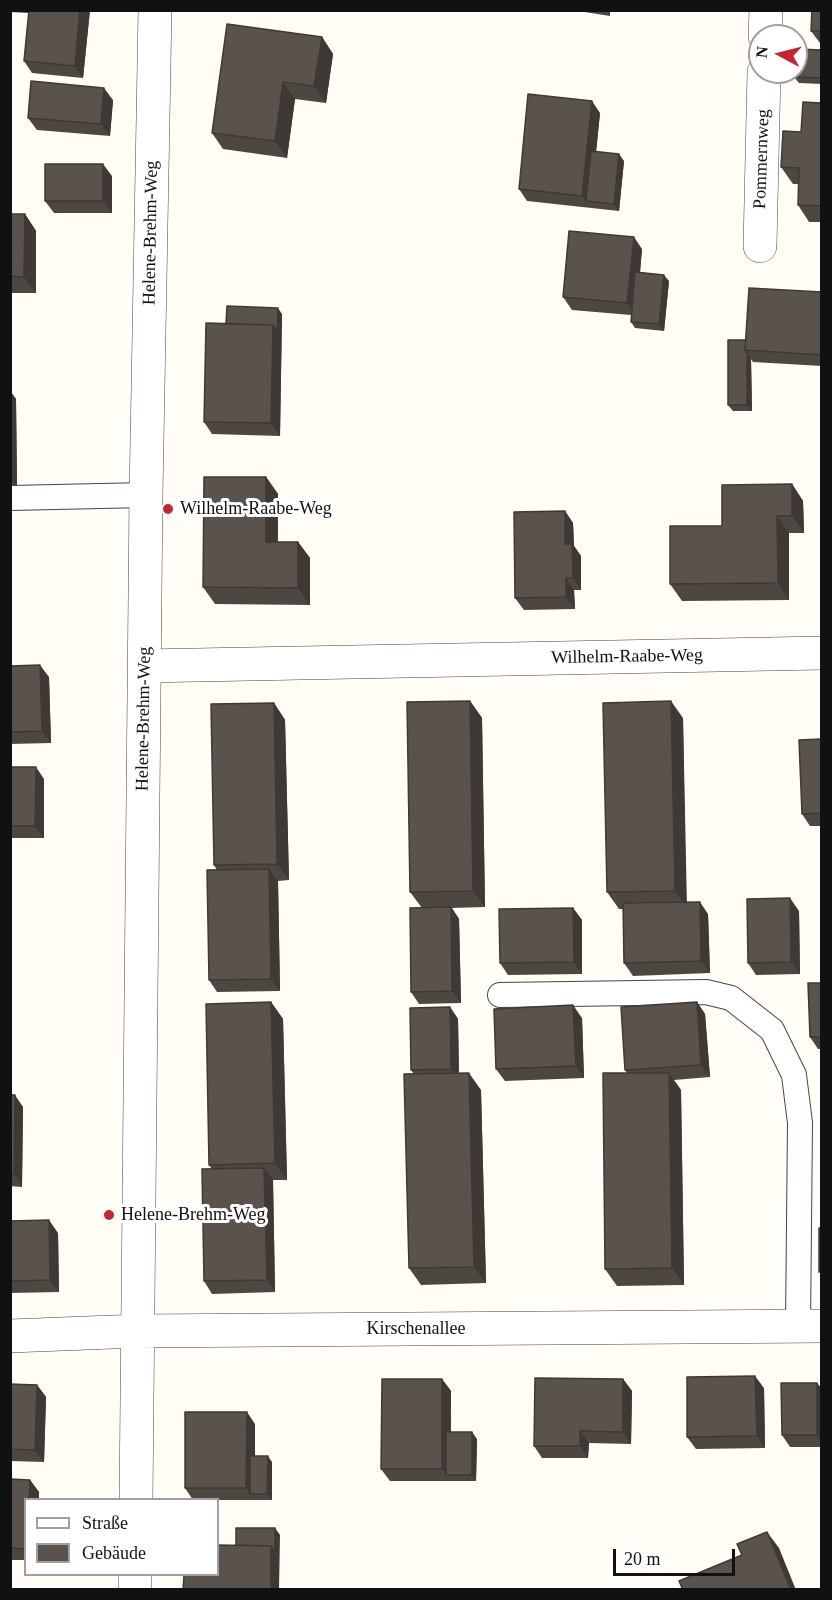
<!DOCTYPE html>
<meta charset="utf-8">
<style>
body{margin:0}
#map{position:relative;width:832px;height:1600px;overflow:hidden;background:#fffdf5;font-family:Georgia,serif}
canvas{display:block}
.frame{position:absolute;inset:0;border:12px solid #111;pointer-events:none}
.legend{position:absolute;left:24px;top:1498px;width:195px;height:78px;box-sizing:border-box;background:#fff;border:2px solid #a0a0a0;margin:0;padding:8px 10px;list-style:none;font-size:18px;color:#111}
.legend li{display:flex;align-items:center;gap:12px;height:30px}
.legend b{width:30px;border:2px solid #a0a0a0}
.north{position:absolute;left:748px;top:24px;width:60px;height:60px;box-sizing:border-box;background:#fff;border:2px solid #a0a0a0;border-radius:50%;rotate:277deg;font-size:16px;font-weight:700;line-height:24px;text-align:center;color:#111}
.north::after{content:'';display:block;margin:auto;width:21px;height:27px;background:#c4262e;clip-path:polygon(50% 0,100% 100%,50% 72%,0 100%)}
.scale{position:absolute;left:613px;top:1549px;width:122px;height:27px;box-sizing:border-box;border:3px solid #111;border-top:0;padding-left:8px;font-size:18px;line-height:21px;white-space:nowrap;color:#111;-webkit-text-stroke:4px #fff;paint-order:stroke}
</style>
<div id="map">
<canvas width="832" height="1600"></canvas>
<div class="frame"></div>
<ul class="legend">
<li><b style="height:8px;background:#fff"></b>Straße</li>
<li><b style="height:16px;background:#5a524d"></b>Gebäude</li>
</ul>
<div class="north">N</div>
<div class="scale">20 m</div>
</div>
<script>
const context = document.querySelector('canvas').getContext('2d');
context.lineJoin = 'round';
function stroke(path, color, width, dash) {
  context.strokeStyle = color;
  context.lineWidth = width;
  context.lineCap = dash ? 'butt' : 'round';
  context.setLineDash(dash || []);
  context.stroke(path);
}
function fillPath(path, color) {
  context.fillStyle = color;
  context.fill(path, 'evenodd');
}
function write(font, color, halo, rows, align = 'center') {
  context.font = font + ' Georgia,serif';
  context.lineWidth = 6;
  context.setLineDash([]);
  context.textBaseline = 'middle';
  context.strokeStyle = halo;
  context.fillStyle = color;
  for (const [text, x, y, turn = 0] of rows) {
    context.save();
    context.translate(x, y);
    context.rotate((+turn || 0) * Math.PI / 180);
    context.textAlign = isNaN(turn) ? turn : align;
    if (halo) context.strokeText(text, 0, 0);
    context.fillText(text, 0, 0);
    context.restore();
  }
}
const service = new Path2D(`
 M10,498L146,495
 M500,995L706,992L731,998L772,1030L794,1075L800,1123L798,1326`);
const minor = new Path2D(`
 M765,36L766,10
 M760,246L764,72
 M144,666L822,653
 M10,1336L138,1331L822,1326
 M136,1500L146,495L155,10
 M135,1590V1574`);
stroke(service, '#444', 26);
stroke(minor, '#444', 34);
stroke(service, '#fff', 24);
stroke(minor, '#fff', 33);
fillPath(new Path2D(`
 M10,10H90L83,78L32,73L24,61L29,13L10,12Z
 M572,10H610V16Z
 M822,10V43H820L811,31Z
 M322,37L333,54L326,103L295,99L287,158L223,149L212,133Z
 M822,50V84L799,83L794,77Z
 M113,100L110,136L37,130L28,118Z
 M822,103V222H809L798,205L799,184H793L781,167L801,132Z
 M600,113L596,152L624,161L619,211L527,201L519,189Z
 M112,176V213H54L45,201Z
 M10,214H25L36,231V293H10Z
 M642,249L640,273L669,281L664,331L635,328L631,322V315L572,310L563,297Z
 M822,292V366L753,362L751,359L752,411H733L728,405L746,340Z
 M282,314L280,436L212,434L204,422L226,324Z
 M10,391L16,399L17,486H10Z
 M266,477L278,494V542H298L310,558V605L215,604L203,587Z
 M792,484L803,501L804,533H789V600L682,601L670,584L722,526Z
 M565,511L573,523L574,546L581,556V590H574L575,609L524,610L515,598Z
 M10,666L49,677L51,743L10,744Z
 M470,701L482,718L485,907L452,908L459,919L461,1003L419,1004L411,992L422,908L410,892Z
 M274,703L285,720L289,880L278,881L280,991L217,992L209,980L217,870L214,865Z
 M683,718L686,902L708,914L710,973L633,976L624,963L623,909H619L607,892Z
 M822,739V826H810L802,814Z
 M10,767L44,779V838H10Z
 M573,908L582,920V974L508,975L500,963Z
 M799,911L800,974L756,975L748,963Z
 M822,983V1049H818L810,1037Z
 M271,1002L283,1019L287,1180H273L275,1292L212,1294L204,1281L212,1169L209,1165Z
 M697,1002L705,1014L710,1077L674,1080L681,1090L684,1285L617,1286L605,1269L627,1073L625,1070Z
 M450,1007L458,1019L459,1073L481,1090L486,1283L421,1285L409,1268L414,1074L411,1070Z
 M582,1018L584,1078L505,1081L496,1069Z
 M10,1095L23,1107L22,1187L10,1186Z
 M10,1221L58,1233L59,1292L10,1293Z
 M442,1379L451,1391V1432L477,1439L476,1481H390L381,1469Z
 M623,1379L632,1391L631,1444L589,1443L588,1458H542L534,1446Z
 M817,1383L822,1389V1447H790L782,1435Z
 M10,1384L37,1385L46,1397L44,1462L10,1461Z
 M764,1388L765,1448L696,1449L687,1437Z
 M255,1424V1456L272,1462V1500H193L185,1488Z
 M10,1479L30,1480L39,1492L26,1500V1560H10Z`), '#4d4742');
fillPath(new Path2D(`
 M80,10H90L83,78L75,66Z
 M606,10H610V16Z
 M322,37L333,54L326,103L314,86Z
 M283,82L295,99L287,158L275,141Z
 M104,88L113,100L110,136L101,124Z
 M592,101L600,113L591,202L586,201L582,196Z
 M619,154L624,161L619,211L614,204Z
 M103,164L112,176V213L103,201Z
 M25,214L36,231V293L24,277Z
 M634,237L642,249L636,315L627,303Z
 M664,275L669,281L664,331L659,324Z
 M278,308L282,314L280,436L271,423L273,325Z
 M747,353L751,359L752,411L747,405Z
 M10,391L16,399L17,486L10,477Z
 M266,477L278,494L277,559L266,542Z
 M792,484L803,501L804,533L792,516Z
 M565,511L573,523L574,546L581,556V590L573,578L565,544Z
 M777,516L789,533V600L778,583Z
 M298,542L310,558V605L298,588Z
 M566,578L574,590L575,609L566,597Z
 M40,665L49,677L51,743L42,731Z
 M470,701L482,718L485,907L473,891Z
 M671,701L683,718L687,908L675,891Z
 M274,703L285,720L289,880L277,864Z
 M36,767L44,779V838L35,826Z
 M269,869L278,881L280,991L271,979Z
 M790,898L799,911L800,974L791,962Z
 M700,902L708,914L710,973L701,961Z
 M451,907L459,919L461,1003L452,991Z
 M573,908L582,920V974L574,962Z
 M271,1002L283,1019L287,1180L275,1163Z
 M697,1002L705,1014L710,1077L701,1065Z
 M573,1005L582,1018L584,1078L576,1066Z
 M450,1007L458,1019L459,1081L451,1069Z
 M469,1073L481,1090L486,1283L474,1267Z
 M669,1073L681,1090L684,1285L672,1268Z
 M15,1095L23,1107L22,1187L14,1174Z
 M264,1168L273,1180L275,1292L267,1280Z
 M49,1220L58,1233L59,1292L50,1280Z
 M755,1376L764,1388L765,1448L757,1436Z
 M442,1379L451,1391L450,1475H446L442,1469Z
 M623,1379L632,1391L631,1444L623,1432Z
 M817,1383L822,1389V1441L817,1435Z
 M37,1385L46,1397L44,1462L35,1450Z
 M247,1412L255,1424V1494H250L246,1488Z
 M580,1431L589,1443L588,1458L580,1446Z
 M472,1432L477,1439L476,1481L472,1475Z
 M268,1456L272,1462V1500L267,1494Z
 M30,1480L39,1492V1500H29Z
 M275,1528L280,1535L279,1590H271V1546Z
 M767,1532L779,1548L796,1590H791Z`), '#3f3936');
const building = new Path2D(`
 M29,10H80L75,66L24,61Z
 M812,10H822V31H811Z
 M227,24L322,37L314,86L283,82L275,141L212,133Z
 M796,49L822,50V78L794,77V72H796Z
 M31,81L104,88L101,124L28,118Z
 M528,94L592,101L582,196L519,189Z
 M803,102L822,103V206L798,205L799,168L781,167L783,131L801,132Z
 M591,151L619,154L614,204L586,201Z
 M45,164H103V201H45Z
 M10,214H25L24,277L10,276Z
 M569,231L634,237L627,303L563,297Z
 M635,272L664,275L659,324L631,322Z
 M749,288L822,292V355L745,350Z
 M227,306L278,308L277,330L273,325L226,324Z
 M206,323L273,325L271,423L204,422Z
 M728,340H746L745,350L747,353V405H728Z
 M204,477H266V542H298V588L203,587Z
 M792,484V516H777L778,583L670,584V526H722V485Z
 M565,511V544H572L573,578H566V597L515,598L514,512Z
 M40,665L42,731L10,732V666Z
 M470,701L473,891L410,892L407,702Z
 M671,701L675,891L607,892L603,703Z
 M274,703L277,864L214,865L211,704Z
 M822,739V813L802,814L799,740Z
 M10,767H36L35,826H10Z
 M269,869L271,979L209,980L207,870Z
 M790,898L791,962L748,963L747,899Z
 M700,902L701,961L624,963L623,903Z
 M451,907L452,991L411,992L410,908Z
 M573,908L574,962L500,963L499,909Z
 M808,983H822V1037H810Z
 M271,1002L275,1163L209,1165L206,1004Z
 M697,1002L701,1065L625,1070L621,1007Z
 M573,1005L576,1066L496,1069L494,1009Z
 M450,1007L451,1069L411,1070L410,1008Z
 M469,1073L474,1267L409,1268L404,1074Z
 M603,1073H669L672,1268L605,1269Z
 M10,1095H15L14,1174H10Z
 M264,1168L267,1280L204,1281L202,1169Z
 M49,1220L50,1280L10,1281V1221Z
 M819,1228H822V1272H819Z
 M755,1376L757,1436L687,1437V1377Z
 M535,1378L623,1379V1432L580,1431V1446H534Z
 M382,1379H442V1469H381Z
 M781,1383H817V1435H782Z
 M10,1384L37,1385L35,1450L10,1449Z
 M185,1412H247L246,1488H185Z
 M446,1432H472V1475H446Z
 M250,1456H268L267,1494H250Z
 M10,1479L30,1480L29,1500H26V1549L10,1548Z
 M236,1528H275V1551L271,1546L236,1545Z
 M767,1532L791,1590H683L679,1581L742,1555L737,1544Z
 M218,1545L271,1546V1590H183L184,1575H218Z`);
fillPath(building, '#5a524d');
stroke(building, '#3f3936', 1.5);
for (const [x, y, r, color] of [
 [168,509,6,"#c4262e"],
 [109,1215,6,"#c4262e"]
]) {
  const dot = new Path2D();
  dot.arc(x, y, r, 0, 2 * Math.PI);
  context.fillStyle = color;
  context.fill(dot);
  stroke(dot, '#fff', 2);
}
write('18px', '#111', '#fff', [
 ["Pommernweg",762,159,-88],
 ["Helene-Brehm-Weg",151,233,-89],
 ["Wilhelm-Raabe-Weg",627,657,-1],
 ["Helene-Brehm-Weg",144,719,-89],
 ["Kirschenallee",416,1329]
]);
write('18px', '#111', '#fff', [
 ["Wilhelm-Raabe-Weg",180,509],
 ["Helene-Brehm-Weg",121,1215]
], 'left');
</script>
